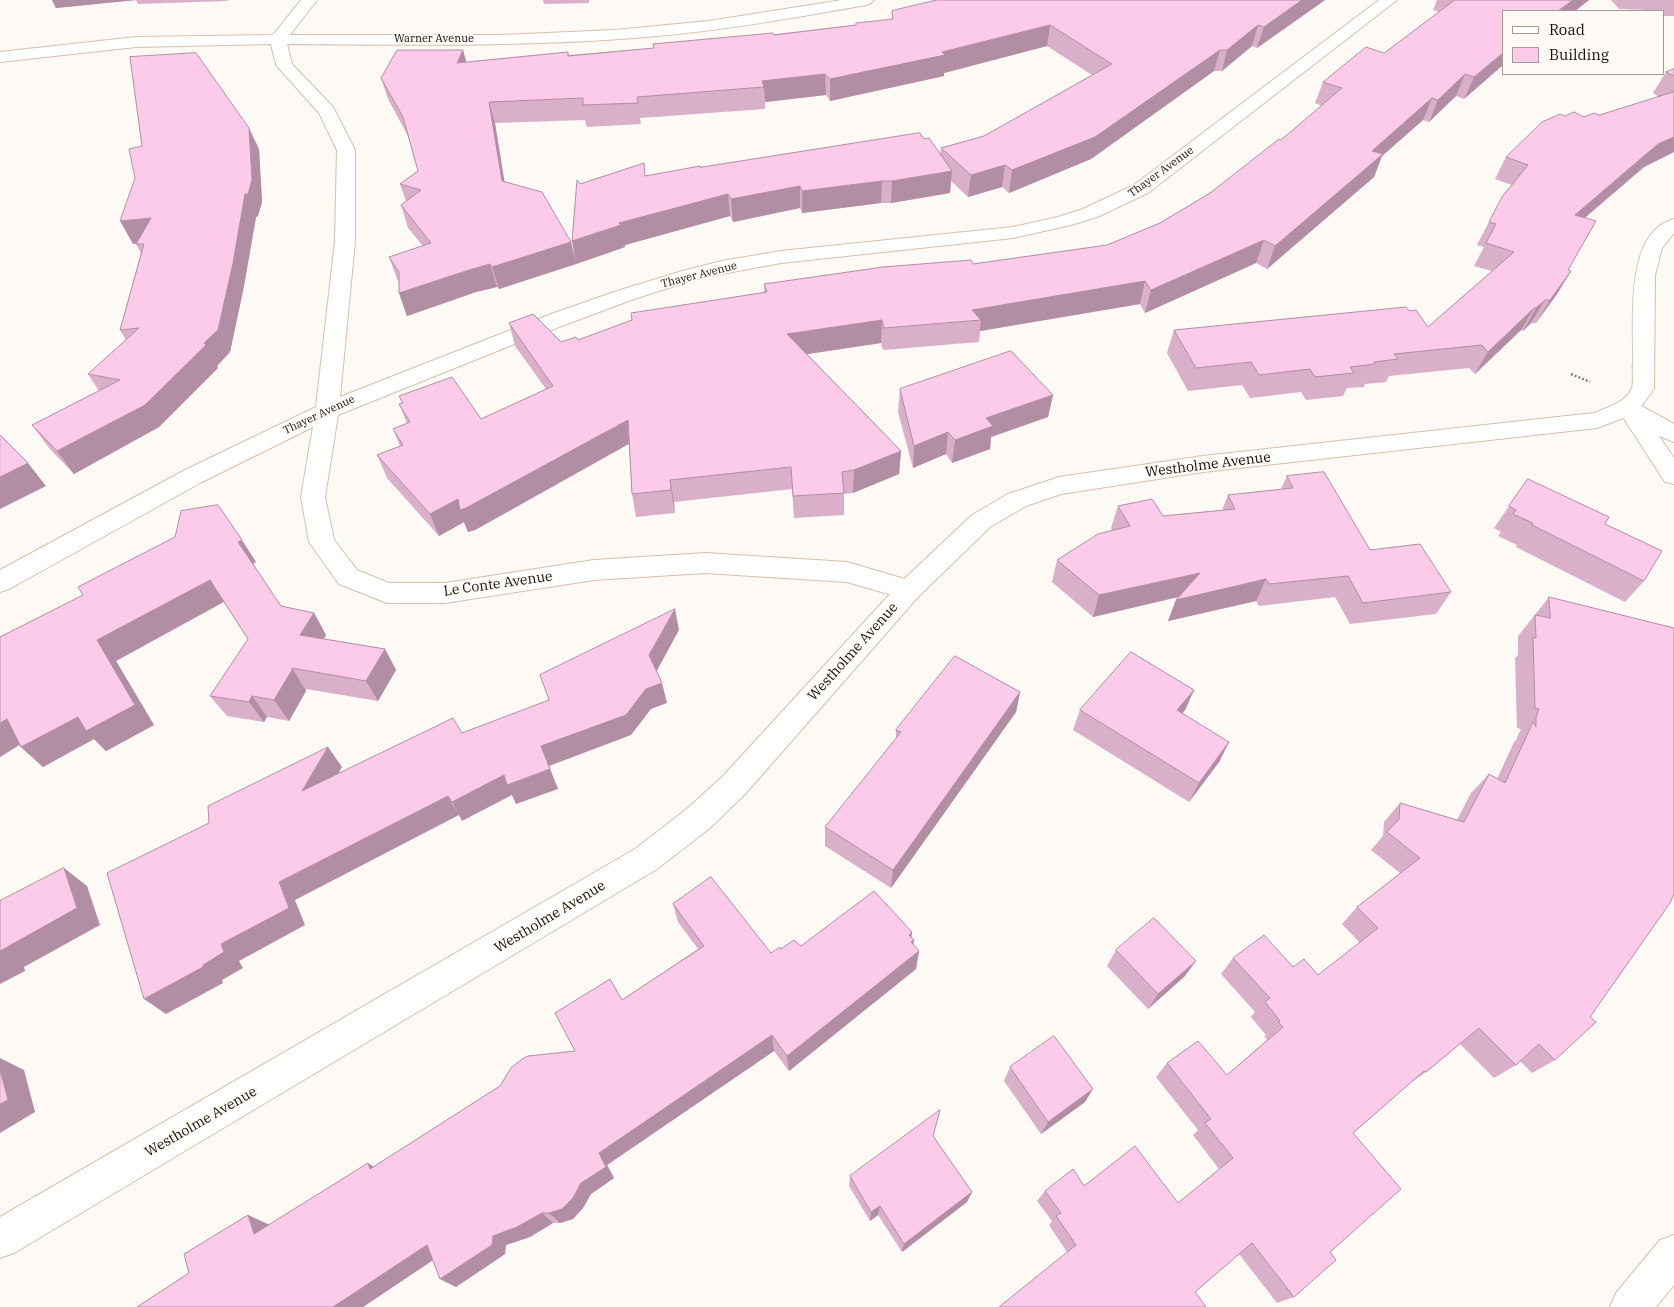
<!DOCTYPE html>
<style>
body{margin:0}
#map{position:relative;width:1674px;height:1307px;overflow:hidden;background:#fdf9f4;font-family:"IBM Plex Serif",serif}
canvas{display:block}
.legend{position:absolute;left:1502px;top:10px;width:162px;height:65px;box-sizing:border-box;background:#fdf9f4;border:1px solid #a19b95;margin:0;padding:6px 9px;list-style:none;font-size:15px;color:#160f07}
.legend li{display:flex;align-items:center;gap:10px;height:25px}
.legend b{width:25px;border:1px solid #a19b95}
</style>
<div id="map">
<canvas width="1674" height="1307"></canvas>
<ul class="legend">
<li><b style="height:6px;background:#fff"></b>Road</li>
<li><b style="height:14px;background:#fdcbea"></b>Building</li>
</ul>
</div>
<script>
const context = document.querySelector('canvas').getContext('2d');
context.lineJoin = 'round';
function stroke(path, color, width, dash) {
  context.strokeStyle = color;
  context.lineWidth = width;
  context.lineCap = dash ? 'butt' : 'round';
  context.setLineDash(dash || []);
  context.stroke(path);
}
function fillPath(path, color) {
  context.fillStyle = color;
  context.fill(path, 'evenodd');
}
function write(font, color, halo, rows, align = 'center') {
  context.font = font + ' "IBM Plex Serif",serif';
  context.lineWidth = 4;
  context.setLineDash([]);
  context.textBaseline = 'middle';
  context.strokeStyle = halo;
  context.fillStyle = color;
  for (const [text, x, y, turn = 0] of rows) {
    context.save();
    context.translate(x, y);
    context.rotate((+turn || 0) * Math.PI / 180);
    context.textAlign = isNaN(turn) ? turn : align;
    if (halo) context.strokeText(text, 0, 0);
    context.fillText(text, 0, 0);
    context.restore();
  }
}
const minor = new Path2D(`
 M301,0H317L290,35H501L615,30L709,21L842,0H874L871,3L866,5C793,18 720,31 646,37C527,47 407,45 287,44L292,64L333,107L355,150V241L340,397L554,313L620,290L686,270L722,261L781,251L1013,227L1058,217L1083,209L1134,185L1379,0H1397L1148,193L1097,217L1071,225L1013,238L781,263L700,278L634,299L527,339L338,415L325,497L334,540L357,570L389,583H445L594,560L705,553L847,562L918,583L922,590L918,597L909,600L847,582L705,573L594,580L445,603H387L339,584L309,542L301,497L313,427L202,482L9,589L0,592V570L185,470L316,407L335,241L337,150L319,113L276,65L271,44L136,47L0,62V52L136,37L273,35Z
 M1628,400L1636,403L1674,424V442L1659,436L1674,458V484L1665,482L1617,408L1620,403Z
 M1674,1235V1285L1656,1307H1610L1616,1293L1660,1240Z`);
const tertiary = new Path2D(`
 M1674,219V233L1662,248L1655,275L1654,389L1636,413L1597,428L1203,472L1061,494L1026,506L990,527L918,597L746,793L710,828L657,869L14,1253L0,1258V1217L635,849L688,808L724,775L900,583L972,515L1008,494L1059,477L1203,456L1594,413C1608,407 1625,403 1632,388C1634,381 1632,369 1633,361C1634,321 1624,232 1674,219Z`);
stroke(minor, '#d6c0ab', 2);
stroke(tertiary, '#d6c0ab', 2);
stroke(new Path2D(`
 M1571,374L1590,382`), '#89847d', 2.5, [2, 2]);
fillPath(minor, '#fff');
fillPath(tertiary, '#fff');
fillPath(new Path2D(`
 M52,0H228L227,1L138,4L136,0L56,8Z
 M543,0H589V3L544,4Z
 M1325,0L1257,48L1252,46L1222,71H1214L1091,159L1009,193L1002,187L968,197L951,181L950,193L891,203H881L802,213L800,208L733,222L730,216L625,245V247L576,264L572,241L580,184L646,176L700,167L924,139L940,154L941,148L984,136L1092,75L1047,46L944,73V76L830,101L826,95L765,102V109L640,118L641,124L587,127L585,120L495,123L504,181L571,242L576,264L499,289L497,287L476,292L407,316L399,293V282L397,279L389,257L423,246L408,228L401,205L406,201L400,184L418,171L408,136L388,99L381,78L463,50L466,62L568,52L569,55L654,48L856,25L892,19V11Z
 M1437,0H1589L1575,11H1503V65L1464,99L1456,96L1429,122L1423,120L1382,156L1374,177L1267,269L1256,263L1145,313L1140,304L980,331L979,342L883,350L881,343L807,354L901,451L899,474L853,493L844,494V515L794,518L792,489L674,502L675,513L636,517L632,494L629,444L475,530L468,532L464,522L439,536L387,478L377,455L400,446L393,429L407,423L399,404L402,403L399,396L481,419L546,389L515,346L509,323L561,342L578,340L764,293V284L973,264L1107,245L1160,223L1210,193L1281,140L1322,106L1315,103L1323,82L1384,53L1439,12L1433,10Z
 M1611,0H1674V16H1663V11H1648L1647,10L1619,9Z
 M1674,69V152L1644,167L1585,218L1568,270L1571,271L1557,294L1536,323H1531L1523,331L1521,330L1475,374L1469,368L1389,376L1386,382L1365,384L1364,387L1347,388L1343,396L1306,400L1301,392L1250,398L1242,385L1188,391L1167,353L1174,330L1409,311L1428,327L1492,271L1474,266L1484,247L1477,245L1502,197L1512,185L1495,179L1506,157L1565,116L1584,117L1599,115L1659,97L1653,93L1666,72Z
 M259,149L262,202L258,216L256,217L244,286L230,352L217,366L218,368L159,427L74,474L49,448L32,425L99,391L88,374L126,340L120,330L141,253L136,244L137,243L133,244Z
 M900,389L1053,395L1048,417L991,437L990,449L952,463L946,454L913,468L898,412Z
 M1287,476L1370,550L1451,592L1436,614L1350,624L1335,597L1259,606L1256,601L1168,621L1176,600L1178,597L1093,617L1052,582L1057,560L1112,530L1111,528L1118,506L1163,516L1222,510L1228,495L1281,489Z
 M1528,479L1605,524L1644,581L1625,602L1516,547L1517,545L1498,536L1501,532L1494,528Z
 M256,562L253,564L281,606L314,613L326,635L324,639L385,649L396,670L378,701L306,689V691L289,721L267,717L264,722L227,716L210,696L248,639L224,602L116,661L154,725L106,751L94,739L43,767L21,747L19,745L0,757V637Z
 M1549,597L1674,628L1555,1060L1532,1073L1520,1061L1516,1065L1494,1078L1460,1044L1426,1072L1410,1083L1353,1133L1330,1252L1294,1297L1277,1303L1239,1254L1067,1252L1049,1225L1052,1221L1037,1201L1045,1191L1084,1186L1178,1203L1219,1169L1193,1135L1198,1130L1156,1077L1167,1063L1227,1075L1267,1040L1264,1036L1266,1035L1251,1017L1255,1012L1221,974L1233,958L1293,967L1318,975L1360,943L1342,924L1357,907L1400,873L1371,850L1383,836L1384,822L1400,803L1457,820L1471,793L1489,774L1497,779L1514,742L1517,739V737L1521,729L1517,728L1515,658L1518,655V636Z
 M1194,690L1185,710L1182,713L1229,742L1219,762L1189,802L1073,730L1080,710Z
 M1020,692L1016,712L891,888L825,846V827L896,739V730Z
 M673,904L771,953L781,949L801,946L912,932L911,937L914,940L913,945L919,951L916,969L789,1071L774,1051L607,1165L614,1178L591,1194L583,1208L573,1219L560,1223H553L530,1237L506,1245L505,1254L456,1287L440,1279L433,1260L363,1307H137L189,1273L248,1215L269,1225L374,1166L575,1051L622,1000L698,949L678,922Z
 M1116,950L1185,976L1148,1009L1107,966Z
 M1010,1067L1085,1102L1041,1134L1004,1081Z
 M933,1136L972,1192L967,1202L902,1252L878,1215L870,1221L849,1186L850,1176Z`), '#daafc9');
fillPath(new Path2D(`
 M52,0H136L56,8Z
 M1302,0H1325L1257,48L1264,27Z
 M1573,0H1589L1575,11H1558Z
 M1050,25L1047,46L944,73V76L830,101V79Z
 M1258,25L1252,46L1222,71L1227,50Z
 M463,50L469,72L457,63Z
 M1220,50L1214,71L1091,159L1009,193L1012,170Z
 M1503,53V65L1464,99L1474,77Z
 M825,74L826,95L765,102L764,87L762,81Z
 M1465,74L1456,96L1429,122L1438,100Z
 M1432,98L1423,120L1382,156L1374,177L1267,269L1275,246L1372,151Z
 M489,102L495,123L508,203L502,181Z
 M249,128L259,149L262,202L258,216L256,217L244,286L230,352L217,366L218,368L159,427L74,474L57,451L204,343Z
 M1674,137V152L1644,167L1562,237L1575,215L1658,144Z
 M1005,165L1002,187L968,197L971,175Z
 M952,171L950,193L891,203L892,181Z
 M882,181L881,203L802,213V191Z
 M800,186V208L733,222L731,199Z
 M728,194L730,216L625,245V247L576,264L572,241L619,223Z
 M151,218L163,240L133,244L120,221Z
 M1264,240L1256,263L1145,313L1151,290Z
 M571,242L576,264L499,289L492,267Z
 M490,264L497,287L476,292L407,316L399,293L469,270Z
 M1571,271L1557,294L1536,323L1550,300Z
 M1145,281L1140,304L980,331L981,320L972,310Z
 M1545,300L1531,323L1523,331L1536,308Z
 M1534,308L1521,330L1475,374L1488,352Z
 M882,320L881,343L788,357L787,334Z
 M1053,395L1048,417L991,437L990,449L952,463L955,440L986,418Z
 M628,420L632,442L475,530L468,532L464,522L439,536L430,514L458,499Z
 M948,432L946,454L913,468L914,446Z
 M901,451L899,474L853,493L854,470Z
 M28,463L46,486L0,509V477Z
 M670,480L674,502L675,513L671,490Z
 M242,540L256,562L252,564L238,542Z
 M1200,573L1191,594L1093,617L1099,595Z
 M1266,579L1256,601L1168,621L1176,600Z
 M210,580L225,601L116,661L154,725L106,751L94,739L43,767L21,747L97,640Z
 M675,609L679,630L654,676L649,655Z
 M314,613L326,635L313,656L300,635Z
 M385,649L396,670L378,701L366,681Z
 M292,668L306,691L289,721L274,700Z
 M662,683L667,703L651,709L631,735L549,766L558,789L516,804L512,795L462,821L452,802L541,746L646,689Z
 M1194,690L1185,710L1168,730L1177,710Z
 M1020,692L1016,712L891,888L893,870Z
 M252,696L267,717L264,722L249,702Z
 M7,719L29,739L0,757V723Z
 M1229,742L1219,762L1189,802L1199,783Z
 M328,747L342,767L317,810L302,791Z
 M448,796L459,815L295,900L305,925L239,961L243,968L222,980L223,983L166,1014L144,999L203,965L279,882Z
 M64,868L87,886L100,925L24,967L25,971L0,984V951Z
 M912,932L911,942L914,940L911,957L909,935Z
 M919,951L916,969L789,1071L787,1056Z
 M1196,961L1185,976L1148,1009L1158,994Z
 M772,1035L774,1051L607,1165L614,1178L591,1194L583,1208L573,1219L560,1223L549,1213L599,1153Z
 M0,1058L24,1070L35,1112L0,1133Z
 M1093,1089L1085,1102L1041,1134L1048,1122Z
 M368,1163L385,1174L370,1169Z
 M972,1192L967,1202L902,1252L904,1244Z
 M880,1206L878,1215L870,1221L871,1212Z
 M542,1213L553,1223L530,1237L506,1245L505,1254L456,1287L440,1279L493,1236Z
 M248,1215L270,1225L254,1234Z
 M427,1245L442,1254L363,1307H333Z`), '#b18ea4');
const building = new Path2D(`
 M937,0H1302L1264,27L1258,25L1227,50H1220L1095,137L1012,170L1005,165L971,175L941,148L984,136L1112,64L1050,25L942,52L945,55L830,79L825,74L762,81L764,87L637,97L638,103L583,105V98L489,102L502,181L542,192L571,242L492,267L490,264L469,270L399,293V272L389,257L431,243L401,205L421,190L400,184L418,171L403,117L381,78L397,50H463L457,63L568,52V56L654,48L653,44L773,33L774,35L856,25V23L893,19L892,11Z
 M1455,0H1573L1558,11H1503V53L1474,77L1465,74L1438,100L1432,98L1372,151L1383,154L1275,246L1264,240L1151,290L1145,281L972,310L981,320L884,328L882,320L787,334L901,451L854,470L842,472L844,493L793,496L791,467L670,480L671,490L632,494L628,420L466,508L460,510L458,499L430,514L377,455L403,445L393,429L410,422L399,404L403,403L399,396L452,377L481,419L553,386L509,323L533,314L561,342L576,337L578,340L632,320L631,313L767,292L764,284L883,267L971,260L973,264L1107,245L1160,223L1210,193L1279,139L1281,140L1342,88L1323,82L1366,47L1384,53Z
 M196,53L249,128L252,180L248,194H245L233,263L218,330L204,343L206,345L145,405L57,451L32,425L120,380L88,374L139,328L120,330L144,244H136L151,218L120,221L135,178L129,149L142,146L130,57Z
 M1674,69V76L1666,72Z
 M1674,92V137L1658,144L1575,215L1596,221L1568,270L1571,271L1550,300H1545L1536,308H1534L1488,352L1482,345L1394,354L1398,359L1374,362L1375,364L1350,367L1354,373L1315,377L1310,369L1259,375L1251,362L1196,368L1174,330L1406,307L1409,311L1416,310L1428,327L1514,252L1486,243L1496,224L1489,222L1502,197L1528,165L1506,157L1542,122L1560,114L1565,116L1574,112L1584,117L1594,113L1599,115Z
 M920,133L924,139L929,138L952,171L892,181H882L802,191L800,186L731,199L728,194L619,223L621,225L572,241L577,180L580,184L644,163L645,176L700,166V167Z
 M1011,351L1053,395L986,418L993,426L955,440L948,432L914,446L900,389Z
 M0,435L28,463L0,477Z
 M1324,472L1370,550L1420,544L1451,592L1363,603L1348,576L1269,584L1266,579L1176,600L1200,573L1099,595L1057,560L1098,534L1130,526L1118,506L1152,499L1163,516L1235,509L1228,495L1293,488L1287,476Z
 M1528,479L1609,517L1605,524L1662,551L1644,581L1532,525L1533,523L1513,514L1516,510L1509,506Z
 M218,505L242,540L238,542L281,606L314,613L300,635L385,649L366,681L292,668V670L274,700L252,696L249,702L210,696L248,639L210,580L97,640L135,705L86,731L78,717L21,747L7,719L0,723V637L83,595L78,587L175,537L181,511Z
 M1549,597L1674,628V894L1670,903L1590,1017L1596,1022L1555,1060L1539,1044L1516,1065L1479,1028L1426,1072L1424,1071L1353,1133L1401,1189L1330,1252L1336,1260L1294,1297L1252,1243L1195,1292L1206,1307H999L1076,1245L1056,1216L1061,1213L1045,1191L1073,1169L1084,1186L1135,1146L1178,1203L1233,1158L1205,1123L1211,1119L1167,1063L1198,1041L1227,1075L1283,1027L1278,1022L1280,1021L1265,1002L1270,998L1233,958L1264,935L1293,967L1304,959L1318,975L1378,928L1357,907L1420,858L1387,832L1399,819L1400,803L1464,822L1489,774L1505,783L1533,722L1536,727V717L1539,709L1535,708L1533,637L1536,638L1535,615L1550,618Z
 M675,609L649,655L662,683L646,689L626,715L541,746L550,769L507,785L504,775L452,802L448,796L279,882L289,908L221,944L224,952L203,965V967L144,999L107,873L209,823L208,806L328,747L302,791L453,718L462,733L549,700L540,675Z
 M1131,652L1194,690L1177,710L1229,742L1199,783L1080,710Z
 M955,656L1020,692L893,870L825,827L901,732L896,730Z
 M64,868L77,908L0,951V901Z
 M711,877L771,953L780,947L781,949L794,940L801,946L874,891L912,932L909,935L914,940L911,942L919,951L787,1056L772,1035L599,1153L606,1167L581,1183L573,1198L562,1209L549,1213H542L517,1227L493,1236L492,1245L440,1279L427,1245L333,1307H137L189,1273L184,1254L248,1215L254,1234L368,1163L370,1169L500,1086L511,1068L522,1059L528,1056L575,1051L555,1013L610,979L622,1000L704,946L673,904Z
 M1154,918L1196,961L1158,994L1116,950Z
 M1054,1036L1093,1089L1048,1122L1010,1067Z
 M0,1070L8,1100L0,1104Z
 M940,1110L933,1136L972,1192L904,1244L880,1206L871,1212L850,1176Z`);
fillPath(building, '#fdcbea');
stroke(building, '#b18ea4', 1);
write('11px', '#160f07', '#fdf9f4', [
 ["Warner Avenue",434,39],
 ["Thayer Avenue",1161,172,-36],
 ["Thayer Avenue",699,275,-14],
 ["Thayer Avenue",319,415,-25]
]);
write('14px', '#160f07', '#fdf9f4', [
 ["Westholme Avenue",1208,465,-7],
 ["Le Conte Avenue",498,584,-8],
 ["Westholme Avenue",853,652,-48],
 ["Westholme Avenue",550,917,-31],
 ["Westholme Avenue",201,1122,-30]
]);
</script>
